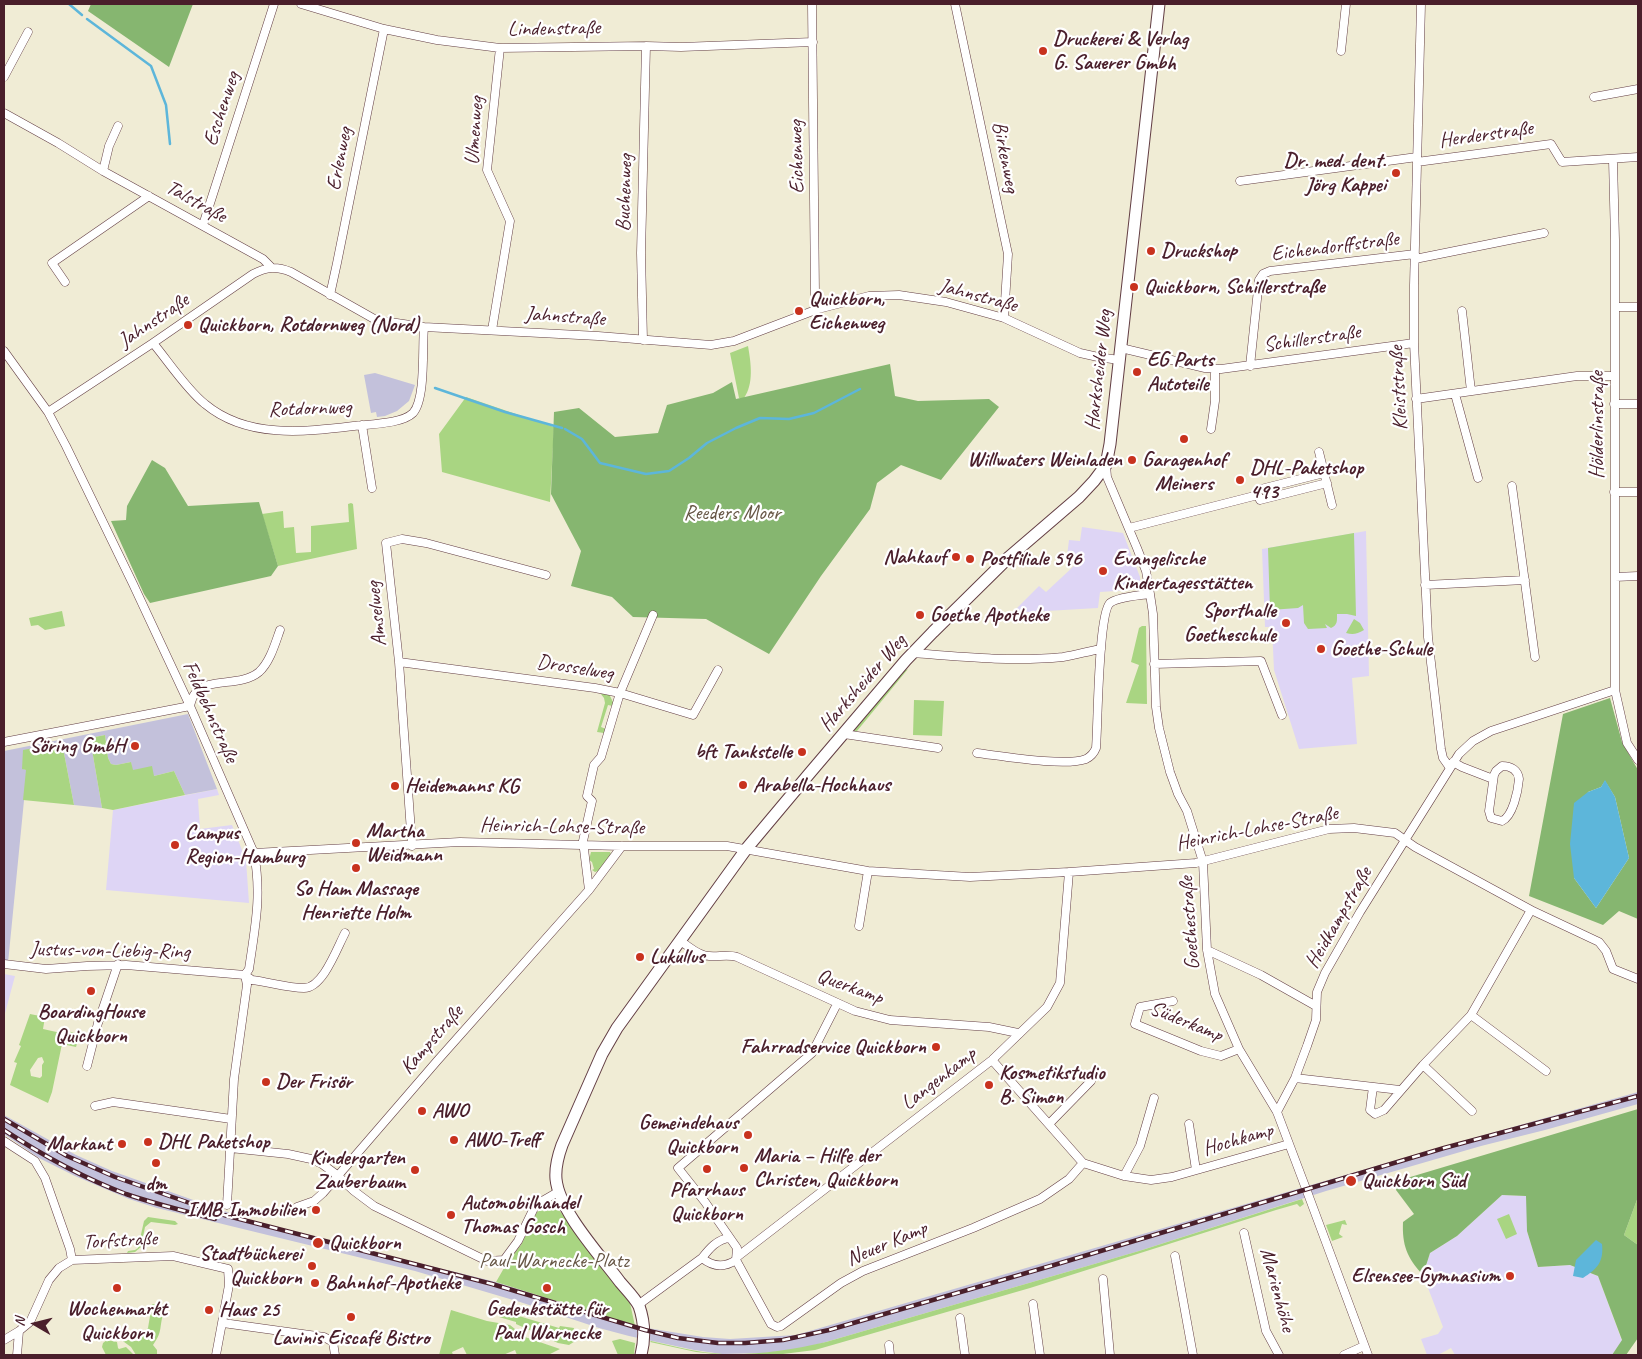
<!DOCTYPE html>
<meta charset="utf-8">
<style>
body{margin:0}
#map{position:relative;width:1642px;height:1359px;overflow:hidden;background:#f0ecd5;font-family:Caveat,sans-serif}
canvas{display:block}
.frame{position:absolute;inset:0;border:5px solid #4a1f2b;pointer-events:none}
.north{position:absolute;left:10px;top:1299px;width:50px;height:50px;-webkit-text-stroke:4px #fff;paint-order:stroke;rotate:278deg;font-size:14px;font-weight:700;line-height:20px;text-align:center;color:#4a1f2b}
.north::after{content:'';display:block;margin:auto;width:18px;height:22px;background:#4a1f2b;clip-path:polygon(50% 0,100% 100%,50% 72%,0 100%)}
</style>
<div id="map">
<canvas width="1642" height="1359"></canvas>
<div class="frame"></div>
<div class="north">N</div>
</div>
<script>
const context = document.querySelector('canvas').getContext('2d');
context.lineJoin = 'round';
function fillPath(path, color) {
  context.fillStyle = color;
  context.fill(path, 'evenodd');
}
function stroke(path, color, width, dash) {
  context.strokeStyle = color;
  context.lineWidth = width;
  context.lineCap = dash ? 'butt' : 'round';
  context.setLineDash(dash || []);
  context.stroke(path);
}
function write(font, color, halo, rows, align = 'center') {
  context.font = font + ' Caveat,sans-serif';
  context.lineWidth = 4.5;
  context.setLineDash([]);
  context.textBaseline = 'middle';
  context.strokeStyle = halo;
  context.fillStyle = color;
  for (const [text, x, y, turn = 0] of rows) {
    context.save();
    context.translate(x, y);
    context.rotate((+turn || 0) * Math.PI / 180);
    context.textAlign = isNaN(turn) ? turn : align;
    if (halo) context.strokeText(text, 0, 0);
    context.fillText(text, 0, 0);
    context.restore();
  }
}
fillPath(new Path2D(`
 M1082,527L1123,533L1140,577V585L1137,588L1131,590L1100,592L1098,608L1012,613L1039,586L1046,592L1075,565L1067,556L1069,540L1080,541Z
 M1366,531L1369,676L1352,678L1357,744L1299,749L1274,670L1272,627H1265L1262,549Z
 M217,789L219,795L198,799L200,829L232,825L246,860L249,903L106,890L113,810Z
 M4,974L15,976L4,1017Z
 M1502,1195L1527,1196V1231L1538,1267L1570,1265L1598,1276L1622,1341L1612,1355H1455L1451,1348L1438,1355H1427L1421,1339L1438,1334L1443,1327L1423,1275L1430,1253L1457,1236Z`), '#ded5f5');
fillPath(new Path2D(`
 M375,373L415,385L409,401L397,411L385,416L377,417L376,412L371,413L364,375Z
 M188,714L217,789L185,795L174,771L154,776L132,770L131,762L116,765L111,764L108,758L105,735L90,738L102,808L74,805L62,743L23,769L27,770L8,963L4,962V751Z
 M1638,1092V1104L1545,1130L1481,1146L1326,1191L1139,1251L826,1342L799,1349L765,1353L722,1354L694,1350L629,1336L599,1328L520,1302L415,1271L157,1208L129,1199L75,1176L39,1158L4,1134V1115L76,1155L112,1171L266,1226L496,1282L635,1326L703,1337L730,1339L796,1335L1445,1146Z`), '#c3c1db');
fillPath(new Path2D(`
 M748,346C751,363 754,384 744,398H739L730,353Z
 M466,397L554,427L550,502L442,472L439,434Z
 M351,503L353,504L357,549L278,566L262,514L283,511L284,528L294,527L296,553L311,552V526L349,522L348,504Z
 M1354,533L1356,616L1347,614H1337C1337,620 1338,625 1331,628L1325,624L1327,628L1308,629L1304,623L1303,605L1298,608L1270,610L1268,548Z
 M62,611L65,626L45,630L38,625L31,626L29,618Z
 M1354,619L1360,623L1364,630C1357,634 1353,635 1346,633Z
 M1142,626H1146L1147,704L1126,703L1139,665L1131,662L1139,628Z
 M908,669L857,731L853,732L904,671Z
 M600,693L609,694L614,704L613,706L608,705L601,727L606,729L604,733L597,732L605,703L604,698Z
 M914,700L944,701L942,736L913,735Z
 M105,735L108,758L111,764L116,765L131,762L133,770L152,766L154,776L174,771L185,795L113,810L102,808L90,738Z
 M62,743L74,805L23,800L26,770L22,769L23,750Z
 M591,852H610L611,854L598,871L595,872L592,870L594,869L592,862L589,860Z
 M30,1014L45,1017L43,1029L61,1033L62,1030L80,1034L76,1047L62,1044L52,1092L48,1103L10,1085L17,1063L14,1062L21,1046L19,1045ZM42,1057L44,1062L42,1065V1076L40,1078L31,1076L30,1070L38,1058Z
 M1638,1197V1245L1624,1235Z
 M1302,1199L1304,1204L1300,1207L1297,1204L1276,1210L1030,1288L815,1350L775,1355H724L696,1352L650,1342L651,1341C674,1346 698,1353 723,1354C758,1355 792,1350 826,1342L1139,1251Z
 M546,1208L558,1209L570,1223L630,1303L635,1326L496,1282L508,1261L521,1245L537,1212Z
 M1509,1214L1517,1234L1506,1239L1497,1219Z
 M148,1217L175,1221L178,1224L175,1225L151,1222L145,1227L141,1247L135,1252L127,1253L128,1251L135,1250L138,1248L144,1221Z
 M1345,1220L1347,1225L1342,1224L1339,1234L1343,1237L1332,1241L1326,1225Z
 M152,1304L162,1305L165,1310C158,1326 164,1330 153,1345L157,1350V1355H136L131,1347L120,1339L137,1341L148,1328Z
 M451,1310L487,1321L510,1325L525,1337L560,1349L548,1355H517L515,1350L503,1355H467L463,1347L452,1352L453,1355H439Z
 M502,1311L559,1328L560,1326L574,1328L573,1335L579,1336L580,1338L569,1345L558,1343L516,1324V1322L499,1317Z
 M620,1339L635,1343L634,1355H618L612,1341Z
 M107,1340L117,1342L118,1348L119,1349L126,1347L134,1355H106L102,1347L103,1343Z`), '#a9d582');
fillPath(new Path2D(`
 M91,4H193L169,67L88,11Z
 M890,364L895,396L918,401L989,399L999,407L941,480L901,465L877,483L870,509L821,576L769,654L706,619L633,617L612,597L571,586L581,551L551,494L554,412L579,408L615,437L658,433L667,405L713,393L732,382L736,399Z
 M152,460L165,468L188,506L259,502L278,566L271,576L150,603L144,594L111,521L126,520L127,506Z
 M1610,698L1622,742L1638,770V919L1619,911L1603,925L1529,896L1563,714ZM1605,781L1615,797L1629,858L1596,908L1574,878L1588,792L1601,787Z
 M1638,1109V1197L1624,1235L1638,1245V1338L1626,1355H1612L1622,1340L1598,1276L1570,1265L1538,1267L1527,1231L1526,1196L1502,1195L1457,1236L1430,1253L1423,1275C1407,1258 1402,1245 1403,1222L1414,1214L1396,1190L1397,1181Z`), '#86b670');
fillPath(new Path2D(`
 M1605,780L1615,797L1629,858L1596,908L1574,878L1570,844L1574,803L1588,792L1601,787Z
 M1596,1240L1602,1244C1604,1262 1597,1269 1583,1278L1573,1276L1576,1260Z`), '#5db6da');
stroke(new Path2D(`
 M69,4L82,15
 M87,19L151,66L166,105L170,144
 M435,388L505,412L562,428
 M565,429L582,439L600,463L646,474L669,471L689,458L707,443L736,428L760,418L789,419L814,413L860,389`), '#5db6da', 2.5);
const minor = new Path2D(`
 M301,4L384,29L437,40L500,48L646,46L681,47L813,42
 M812,4L815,294L818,309
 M955,4L1008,254L1004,318
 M1421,4L1414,285V343L1428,637L1441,749L1443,758L1450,768
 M1341,51L1346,4
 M4,77L28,32
 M1594,97L1638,89
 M4,113L58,143L103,171L263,259L271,267
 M1613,160L1615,240V690L1627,743L1638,760
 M1417,162L1551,144L1562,162L1638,157
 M103,171L109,146L118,126
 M1240,181L1417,157
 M203,225L274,4
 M1415,259L1544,233
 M65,282L52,263L149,196
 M330,295L337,263L384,29
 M1615,307H1638
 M1462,311L1471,391
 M492,330L510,221L487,170L500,48
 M643,340L641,253L646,46
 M153,343C168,361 187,390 205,404C247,439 304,432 354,426C370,424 402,424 413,413C426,399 422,346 424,327
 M1121,348L1205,368L1221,369L1414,343
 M4,351L48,412L66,446L133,584L190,706L254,853C262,896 255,927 249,969L245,975L247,985L234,1079L227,1205
 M1250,366L1259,280L1263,274L1270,271L1415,254
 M1455,394L1478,478
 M1416,399L1577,376H1614
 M1614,404H1638
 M48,412L153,343L253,274C267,267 276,266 291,272L376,320L424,327L598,336L711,345L734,341L818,309L869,296L899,295L946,302L1004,318L1080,353L1098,357L1119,360
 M362,425L372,488
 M1211,429L1215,401V369
 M1319,452L1332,505
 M1106,465L1107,477L1137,548L1146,571L1150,594L1153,614L1156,707L1159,728L1170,772L1178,794L1187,811L1203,862L1207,950L1215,994L1239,1049L1277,1112L1308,1194L1368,1355
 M1512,486L1535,657
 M1614,492H1638
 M1258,495L1257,490L1324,473
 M1129,528L1258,495L1260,500L1327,483
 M1615,577L1638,576
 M1425,585L1525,580
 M913,653C963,657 1013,662 1063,657C1076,655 1089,651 1101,649
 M399,662L595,688L620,693L693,715L718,670
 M1154,664L1261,661L1282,715
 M190,706C191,702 192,698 194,695C206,676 240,688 259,672C270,662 275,644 280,630
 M844,734L938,748
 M4,742L190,706
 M977,753C1002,756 1065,767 1086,759C1092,756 1094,753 1096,748C1098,726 1098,614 1110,603C1117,597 1140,595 1150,594
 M1453,762L1462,767L1493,779
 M1502,766C1511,766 1518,770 1519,779C1518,791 1513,816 1502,821L1491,818L1489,811L1494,775L1496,771Z
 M412,846L399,662L386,543L402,539L426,543L546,575
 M254,853L460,842L622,846H727L868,871L970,877L1069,872L1196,863L1329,829L1354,828L1395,833L1415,847L1531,910L1599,942L1606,951L1613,969L1638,979
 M589,890L583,841L592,801L587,796L594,765L601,757L620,693L653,615
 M859,926L868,871
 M680,941C689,946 698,956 709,956C718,957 728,954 737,957L855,1011L890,1020L989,1027L1018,1033
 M1207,950L1261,975L1316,1006
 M4,964L46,969L87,966L126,965L245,975
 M245,975L252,980C269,982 287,988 304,988C323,988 337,948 345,933
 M1173,1001L1140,1007L1135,1024L1201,1051L1221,1056L1239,1049
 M1471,1015L1546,1071
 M992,1060L1083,1163L1124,1176L1151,1180L1172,1177L1289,1144
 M1423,1065L1472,1111
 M87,1066L98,1023L118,964
 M1295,1078L1400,1090
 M1373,1087L1370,1110L1375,1114L1384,1110L1423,1065L1471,1015L1531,910
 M95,1106L113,1102L231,1119
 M1277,1112L1295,1078L1307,1046L1316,1020L1317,992L1325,973L1360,912L1459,754L1473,741L1491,731L1615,690
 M1049,1124L1091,1081
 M1189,1124L1196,1170
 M4,1141L35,1161L45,1178L70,1249L72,1260
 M230,1148L288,1154L311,1159L322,1164L337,1175L354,1191L374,1206L487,1261L504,1260L518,1241L534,1208L539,1203L558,1192
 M1124,1176L1140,1146L1154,1098
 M297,1207L314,1201L323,1193L437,1061L589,890L622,846
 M1244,1233L1266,1331L1279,1355
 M730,1238L705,1202L678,1168L812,1053L837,1004
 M730,1238L737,1248L736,1260C724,1268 713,1267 702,1258C709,1249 717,1239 730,1238Z
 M1175,1256L1193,1355
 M737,1257L992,1060L1047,1007L1060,983L1069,872
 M736,1260L771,1324L777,1327L781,1326L841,1283L863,1271L973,1228L1040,1199L1069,1179L1083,1163
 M1103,1279L1110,1355
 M1033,1304L1040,1355
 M638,1305L702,1258
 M960,1318L965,1355
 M223,1323L324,1337L333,1342L335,1355
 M4,1340L19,1331L30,1322L49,1280L59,1268L72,1260L173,1256L228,1269L229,1285L216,1355
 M889,1345L890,1355
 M17,1355L19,1331
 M1344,1355L1364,1346`);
const secondary = new Path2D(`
 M641,1355C645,1339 645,1323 639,1306C635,1298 626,1289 620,1282C600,1255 559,1211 556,1179C555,1167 558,1156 562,1145L602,1054L617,1028L747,848L809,774L906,660L933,632L1008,558L1079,497L1094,481L1106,465L1110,444L1159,4`);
stroke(minor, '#633e44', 9);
stroke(secondary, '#633e44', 13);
stroke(minor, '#fff', 8);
stroke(secondary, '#fff', 11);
const rail = new Path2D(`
 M4,1119L67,1156L115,1177L224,1215L492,1284L645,1330L678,1338L718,1343H745L783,1340L829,1330L1054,1265L1444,1148L1638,1096
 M4,1130C42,1155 83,1178 126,1194C155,1204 185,1211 215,1219`);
stroke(rail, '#4a1f2b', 4.5);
stroke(rail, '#fff', 2.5, [8]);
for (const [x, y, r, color] of [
 [1043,51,5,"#c8321e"],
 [1396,173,5,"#c8321e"],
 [1151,251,5,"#c8321e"],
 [1134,287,5,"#c8321e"],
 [799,311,5,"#c8321e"],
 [188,325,5,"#c8321e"],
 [1137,372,5,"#c8321e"],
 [1184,439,5,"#c8321e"],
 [1132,460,5,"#c8321e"],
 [1240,480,5,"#c8321e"],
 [956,557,5,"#c8321e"],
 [970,559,5,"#c8321e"],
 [1103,571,5,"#c8321e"],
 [920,615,5,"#c8321e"],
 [1286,623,5,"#c8321e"],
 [1321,649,5,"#c8321e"],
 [135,746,5,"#c8321e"],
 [802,752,5,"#c8321e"],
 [743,785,5,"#c8321e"],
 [395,786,5,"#c8321e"],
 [356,843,5,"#c8321e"],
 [175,845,5,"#c8321e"],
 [356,868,5,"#c8321e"],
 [640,957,5,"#c8321e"],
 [91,991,5,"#c8321e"],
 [936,1047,5,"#c8321e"],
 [266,1082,5,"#c8321e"],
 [989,1085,5,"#c8321e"],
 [422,1111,5,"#c8321e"],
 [748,1135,5,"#c8321e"],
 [454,1140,5,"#c8321e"],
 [148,1142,5,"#c8321e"],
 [122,1144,5,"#c8321e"],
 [156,1163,5,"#c8321e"],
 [744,1168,5,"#c8321e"],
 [707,1169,5,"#c8321e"],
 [415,1170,5,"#c8321e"],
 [1351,1181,6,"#c8321e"],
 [316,1210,5,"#c8321e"],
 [451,1215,5,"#c8321e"],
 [318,1243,6,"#c8321e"],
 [312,1266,5,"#c8321e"],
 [1510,1276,5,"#c8321e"],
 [315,1283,5,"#c8321e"],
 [117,1288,5,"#c8321e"],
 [547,1288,5,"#c8321e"],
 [209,1310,5,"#c8321e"],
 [351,1317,5,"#c8321e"]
]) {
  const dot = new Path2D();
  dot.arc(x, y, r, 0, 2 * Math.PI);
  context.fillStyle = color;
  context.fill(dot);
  stroke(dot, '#fff', 2);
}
write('21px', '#4a1f2b', '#fff', [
 ["Lindenstraße",554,29,-1],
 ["Eschenweg",222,109,-72],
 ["Ulmenweg",475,131,-86],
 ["Herderstraße",1486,135,-8],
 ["Eichenweg",797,157,-91],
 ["Birkenweg",1005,157,79],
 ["Erlenweg",340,159,-79],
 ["Buchenweg",625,193,-88],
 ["Talstraße",196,202,29],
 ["Eichendorffstraße",1335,247,-7],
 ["Jahnstraße",978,296,15],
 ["Jahnstraße",565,317,4],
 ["Jahnstraße",154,321,-34],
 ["Schillerstraße",1312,339,-8],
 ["Harksheider Weg",1099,370,-84],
 ["Kleiststraße",1399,388,-93],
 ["Rotdornweg",310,409,-2],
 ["Hölderlinstraße",1597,425,-90],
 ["Amselweg",377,614,-96],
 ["Drosselweg",575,668,9],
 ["Harksheider Weg",863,683,-49],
 ["Feldbehnstraße",210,712,66],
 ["Heinrich-Lohse-Straße",562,827,1],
 ["Heinrich-Lohse-Straße",1257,829,-11],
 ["Heidkampstraße",1339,918,-60],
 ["Goethestraße",1190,923,-94],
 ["Justus-von-Liebig-Ring",110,951,1],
 ["Querkamp",850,987,20],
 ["Süderkamp",1186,1022,22],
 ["Kampstraße",432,1040,-49],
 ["Langenkamp",939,1079,-38],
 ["Hochkamp",1238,1140,-16],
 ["Torfstraße",120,1241,-3],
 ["Neuer Kamp",887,1244,-23],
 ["Marienhöhe",1277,1290,75]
]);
write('bold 21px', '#4a1f2b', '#fff', [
 ["Druckerei & Verlag",1053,39],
 ["G. Sauerer Gmbh",1053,63],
 ["Dr. med. dent.",1386,161,"right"],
 ["Jörg Kappei",1386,185,"right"],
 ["Druckshop",1161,251],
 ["Quickborn, Schillerstraße",1144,287],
 ["Quickborn,",809,299],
 ["Eichenweg",809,323],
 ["Quickborn, Rotdornweg (Nord)",198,325],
 ["EG Parts",1147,360],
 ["Autoteile",1147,384],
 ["Willwaters Weinladen",1122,460,"right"],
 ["Garagenhof",1184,460,"center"],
 ["Meiners",1184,484,"center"],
 ["DHL-Paketshop",1250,468],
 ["493",1250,492],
 ["Nahkauf",946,557,"right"],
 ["Postfiliale 596",980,559],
 ["Evangelische",1113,559],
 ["Kindertagesstätten",1113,583],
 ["Sporthalle",1276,611,"right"],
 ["Goetheschule",1276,635,"right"],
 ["Goethe Apotheke",930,615],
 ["Goethe-Schule",1331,649],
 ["Söring GmbH",125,746,"right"],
 ["bft Tankstelle",792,752,"right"],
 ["Arabella-Hochhaus",753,785],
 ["Heidemanns KG",405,786],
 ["Martha",366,831],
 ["Weidmann",366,855],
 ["Campus",185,833],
 ["Region-Hamburg",185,857],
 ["So Ham Massage",356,889,"center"],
 ["Henriette Holm",356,913,"center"],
 ["Lukullus",650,957],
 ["BoardingHouse",91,1012,"center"],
 ["Quickborn",91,1036,"center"],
 ["Fahrradservice Quickborn",926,1047,"right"],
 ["Kosmetikstudio",999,1073],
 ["B. Simon",999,1097],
 ["Der Frisör",276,1082],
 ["AWO",432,1111],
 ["Gemeindehaus",738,1123,"right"],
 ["Quickborn",738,1147,"right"],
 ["AWO-Treff",464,1140],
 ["DHL Paketshop",158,1142],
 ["Markant",112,1144,"right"],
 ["Maria – Hilfe der",754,1156],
 ["Christen, Quickborn",754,1180],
 ["Kindergarten",405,1158,"right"],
 ["Zauberbaum",405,1182,"right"],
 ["Quickborn Süd",1362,1181],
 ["dm",156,1184,"center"],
 ["Pfarrhaus",707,1190,"center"],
 ["Quickborn",707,1214,"center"],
 ["Automobilhandel",461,1203],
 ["Thomas Gosch",461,1227],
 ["IMB Immobilien",306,1210,"right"],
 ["Quickborn",329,1243],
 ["Stadtbücherei",302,1254,"right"],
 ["Quickborn",302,1278,"right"],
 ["Elsensee-Gymnasium",1500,1276,"right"],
 ["Bahnhof-Apotheke",325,1283],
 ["Wochenmarkt",117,1309,"center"],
 ["Quickborn",117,1333,"center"],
 ["Gedenkstätte für",547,1309,"center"],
 ["Paul Warnecke",547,1333,"center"],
 ["Haus 25",219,1310],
 ["Lavinis Eiscafé Bistro",351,1338,"center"]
], 'left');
write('21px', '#665645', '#fff', [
 ["Reeders Moor",732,513],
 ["Paul-Warnecke-Platz",554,1261]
]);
</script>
